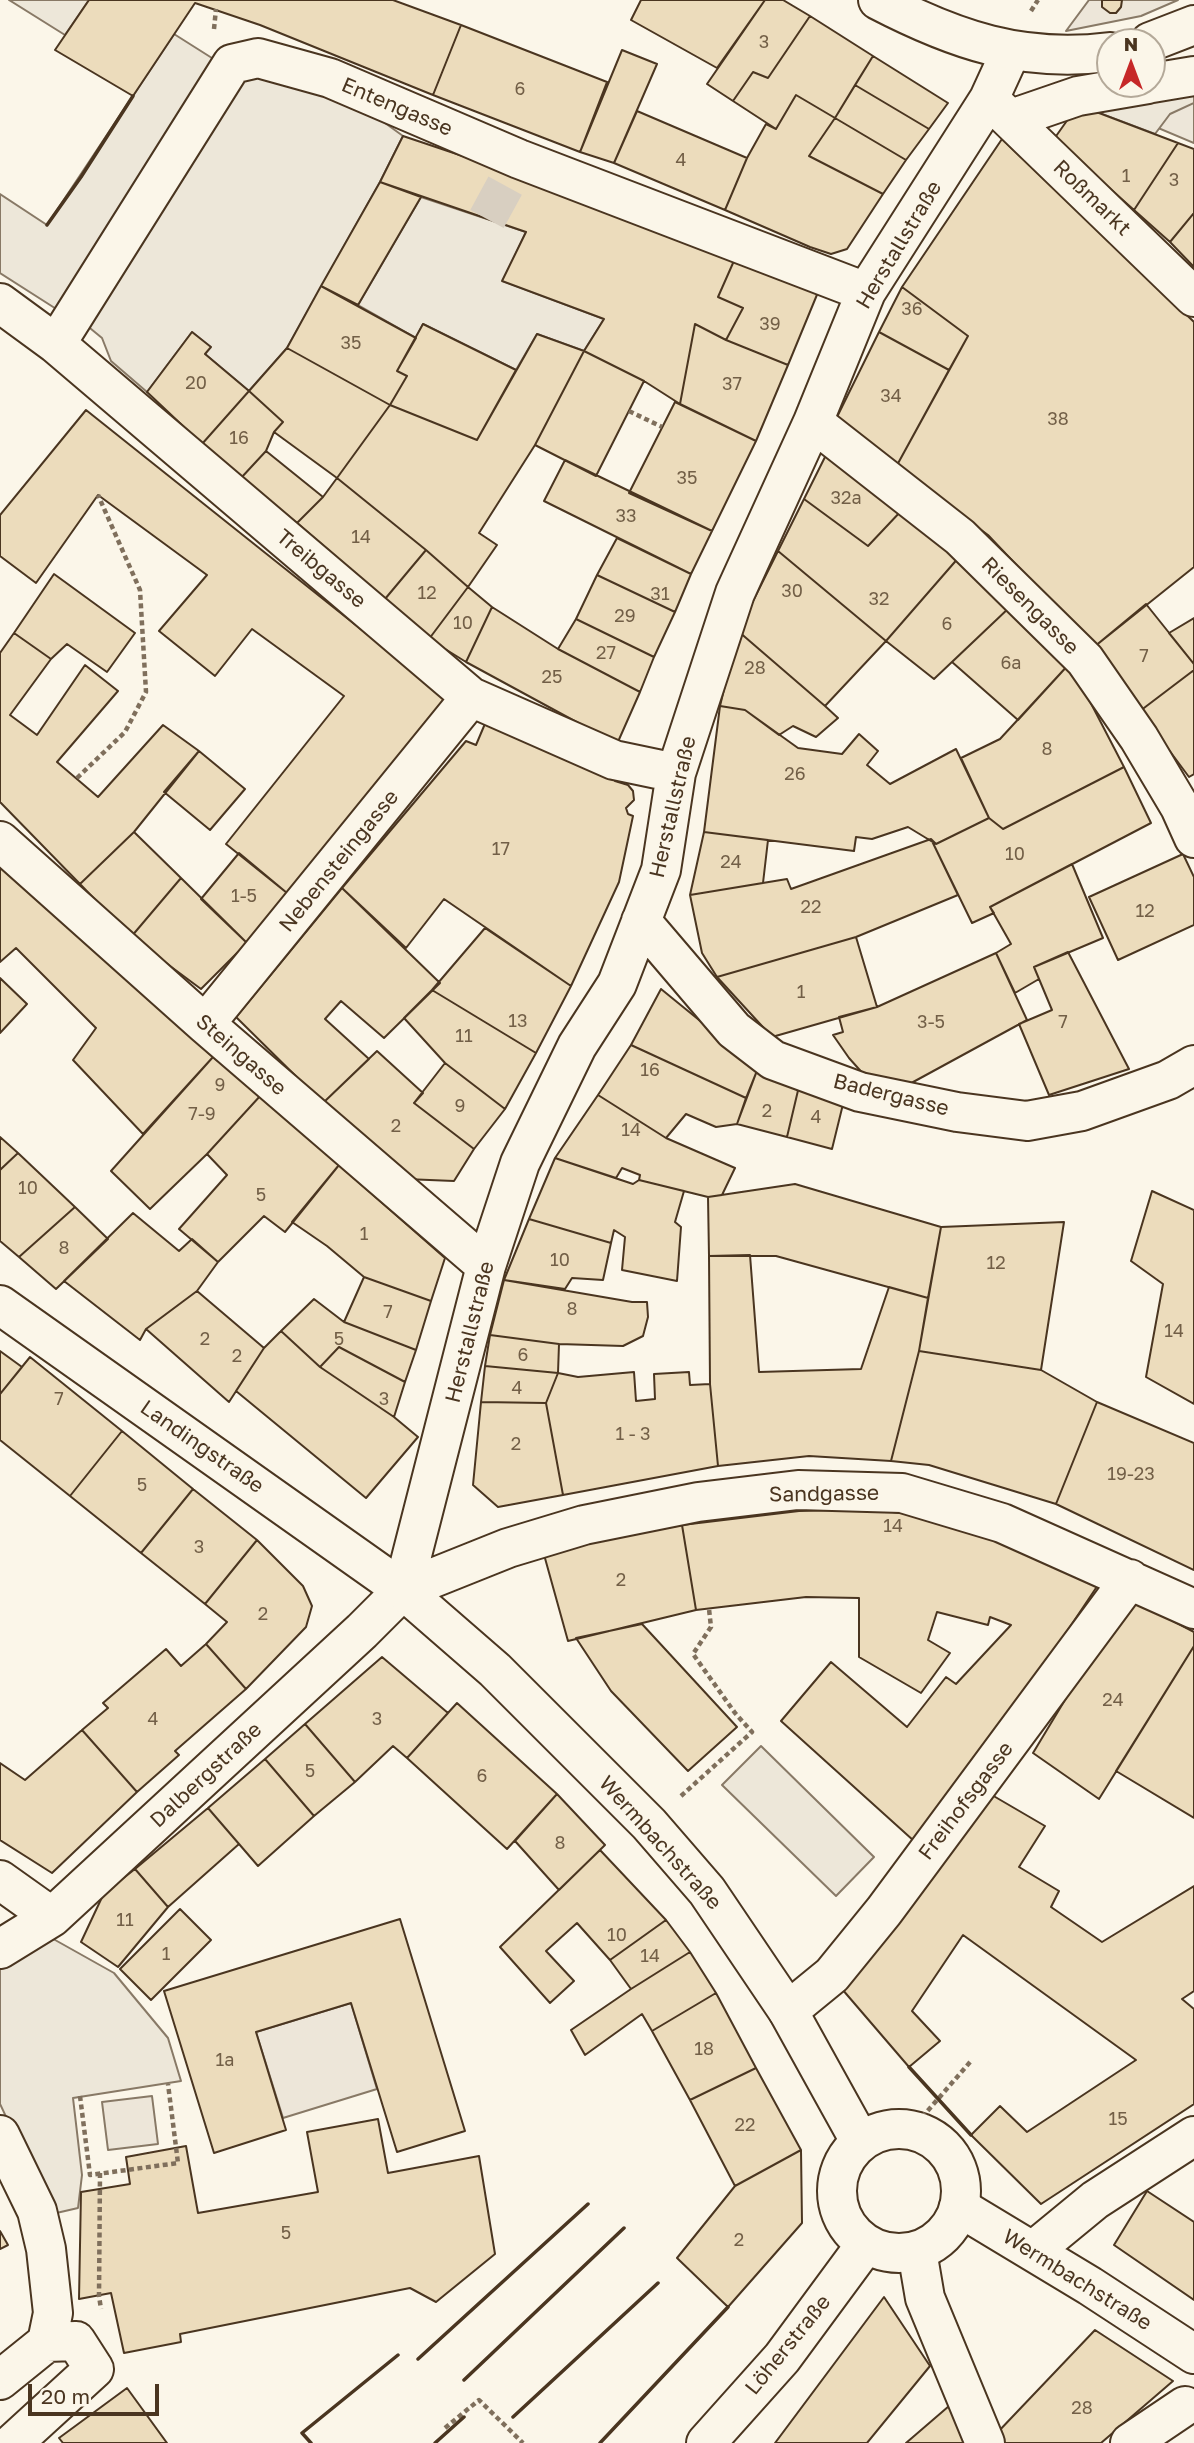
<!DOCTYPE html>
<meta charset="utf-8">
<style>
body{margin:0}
#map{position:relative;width:1194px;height:2443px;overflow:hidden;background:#fbf6e9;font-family:"Golos Text",sans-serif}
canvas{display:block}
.north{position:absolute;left:1096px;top:28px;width:70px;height:70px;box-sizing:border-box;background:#fbf6e9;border:2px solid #b4a999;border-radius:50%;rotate:0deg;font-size:19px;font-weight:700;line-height:28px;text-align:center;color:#4a3520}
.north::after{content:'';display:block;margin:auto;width:24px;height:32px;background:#c62828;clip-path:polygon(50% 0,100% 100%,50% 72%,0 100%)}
.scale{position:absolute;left:28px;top:2384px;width:131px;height:32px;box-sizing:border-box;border:4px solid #4a3520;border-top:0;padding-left:9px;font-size:21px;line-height:24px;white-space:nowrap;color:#4a3520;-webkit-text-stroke:5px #fbf6e9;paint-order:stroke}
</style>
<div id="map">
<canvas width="1194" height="2443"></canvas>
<div class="north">N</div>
<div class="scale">20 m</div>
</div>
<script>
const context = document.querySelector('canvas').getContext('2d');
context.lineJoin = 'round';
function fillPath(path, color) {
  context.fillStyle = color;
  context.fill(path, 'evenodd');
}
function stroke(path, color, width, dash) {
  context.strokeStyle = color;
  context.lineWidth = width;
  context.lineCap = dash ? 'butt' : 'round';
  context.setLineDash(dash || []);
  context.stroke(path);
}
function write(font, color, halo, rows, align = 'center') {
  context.font = font + ' "Golos Text",sans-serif';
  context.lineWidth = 5;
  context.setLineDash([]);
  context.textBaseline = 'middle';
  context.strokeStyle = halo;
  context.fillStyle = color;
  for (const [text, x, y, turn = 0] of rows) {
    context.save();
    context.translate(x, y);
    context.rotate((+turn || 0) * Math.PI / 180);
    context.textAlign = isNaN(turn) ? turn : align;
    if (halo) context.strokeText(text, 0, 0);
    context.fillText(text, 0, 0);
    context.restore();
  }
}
const green = new Path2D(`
 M1089,0H1178L1141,16L1066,31Z
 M1194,96V143L1125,114Z
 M351,2003L377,2089L283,2118L256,2032Z
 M152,2096L158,2144L108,2150L102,2102Z`);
fillPath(green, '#ede6d9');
stroke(green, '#887966', 2);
const parking = new Path2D(`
 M9,0H89L65,35Z
 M174,34L223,65L61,312L0,273V194L47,225Z
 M1194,64V103L1170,114L1155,134L1078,105Z
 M259,73L325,92L374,115L403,136L380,182L287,348L249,391L205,354L210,347L192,332L147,392L111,361L102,338L85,324L242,77Z
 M421,197L526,232L503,281L604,319L584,351L537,334L516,370L423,324L416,338L358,305Z
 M761,1746L874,1857L836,1896L722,1785Z
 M48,1936L114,1973L168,2038L181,2081L73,2098L82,2175L78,2208L52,2214L0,2104V1966Z`);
fillPath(parking, '#ede7d9');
stroke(parking, '#887966', 2);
const building = new Path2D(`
 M89,0H393L461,25L433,95L260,25L195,3L133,96L55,50Z
 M641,0H765L717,68L631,20Z
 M765,0H783L810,16L768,78L753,72L733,101L707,84Z
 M1122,0L1121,7L1116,13H1110L1102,7V0Z
 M810,16L873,56L835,118L796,95L776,129L733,101L753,72L768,78Z
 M461,25L607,82L580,152L433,95Z
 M622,50L657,64L614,163L580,152Z
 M873,56L948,103L929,129L855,85Z
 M855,85L929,129L906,160L835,118Z
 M796,95L835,118L809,156L883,194L847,249L831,254L810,247L725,210L747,158L766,124L776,129Z
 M1078,105L1178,143L1134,210L1054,139Z
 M637,111L747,158L725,210L614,163Z
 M835,118L906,160L883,194L809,156Z
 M403,136L555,187L737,254L718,297L743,308L726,340L695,324L680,404L644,381L584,351L604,319L502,281L526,232L380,182Z
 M1002,139L1194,322V567L1094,647L988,535L896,467L968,336L902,287Z
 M1178,143L1194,149V213L1170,242L1134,210Z
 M380,182L421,197L358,305L321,286Z
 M1194,213V267L1170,242Z
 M737,254L821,285L788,365L726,340L743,308L718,297Z
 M321,286L416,338L397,371L407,376L390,405L287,348Z
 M902,287L968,336L949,370L879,332Z
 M423,324L516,370L477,440L390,405L407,376L397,371Z
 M695,324L726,340L788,365L756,441L680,404Z
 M192,332L211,347L205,354L249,391L202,444L147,392Z
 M879,332L949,370L896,467L835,421Z
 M537,334L584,351L535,445L479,533L497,545L468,587L426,550L337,478L390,405L477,440Z
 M287,348L390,405L337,478L274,432L283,422L249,391Z
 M584,351L644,381L596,476L535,445Z
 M249,391L283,422L274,432L266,451L241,478L202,444Z
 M675,402L756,441L712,531L629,493Z
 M86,410L446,697L361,807L287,893L226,844L344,696L252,629L215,676L159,631L207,575L98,495L36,583L0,556V515Z
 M829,449L902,510L868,546L804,499Z
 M266,451L323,497L297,523L241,478Z
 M565,460L712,531L691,574L544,501Z
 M337,478L426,550L385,599L297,523L323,497Z
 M804,499L868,546L902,510L960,556L886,641L778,551Z
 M617,538L691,574L675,612L597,575Z
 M426,550L468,587L429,639L385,599Z
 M778,551L886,641L825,706L738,631Z
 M960,556L1011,606L934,679L886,641Z
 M54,574L135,633L107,672L67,644L51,659L14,633Z
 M597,575L675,612L654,657L576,619Z
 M468,587L492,607L466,662L429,639Z
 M1146,604L1194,664V670L1140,711L1094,647Z
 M1011,606L1070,663L1018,720L952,662Z
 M492,607L558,649L640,692L617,744L466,662Z
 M1194,618V664L1169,633Z
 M576,619L654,657L640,692L558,649Z
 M738,631L825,706L838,718L816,737L793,726L779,735L745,710L720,706Z
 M14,633L51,659L10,715L37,735L85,665L118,691L57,762L98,797L163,725L199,751L134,832L80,884L0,802V653Z
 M1070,663L1124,767L1003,829L989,818L961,758L1000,739Z
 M1194,670V774L1189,777L1140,711Z
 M720,706L745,710L798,748L842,754L859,734L878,751L867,765L890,784L956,749L989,818L936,844L908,827L872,839L856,837L854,851L704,832Z
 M487,719L610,773L615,781L628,785L633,791L634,800L626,808L628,814L633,816L619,882L571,986L444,899L406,948L342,888L466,741L476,745Z
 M199,751L245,789L210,830L164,792Z
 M1124,767L1151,823L990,907L994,913L972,923L931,839L936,844L989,818L1003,829Z
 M134,832L181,878L131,937L80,884Z
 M704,832L768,840L763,883L690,895Z
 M931,839L958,895L856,937L717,977L702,953L690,895L787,879L791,889Z
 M239,853L287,893L247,943L201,899Z
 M1183,854L1194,877V925L1118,960L1089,897Z
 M0,862L213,1057L143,1134L73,1060L96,1028L16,948L0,962Z
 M1072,864L1103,938L1034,967L1039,979L1015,993L996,953L1011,944L990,907Z
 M181,878L247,943L201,989L131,937Z
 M342,888L440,983L384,1038L341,1001L325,1019L369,1059L323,1103L236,1017Z
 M485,928L571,986L536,1053L432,990Z
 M856,937L877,1007L772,1037L717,977Z
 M1068,952L1129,1069L1049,1095L1019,1024L1052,1010L1034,967Z
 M996,953L1027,1020L904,1087L866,1077L849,1058L833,1035L843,1032L839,1017L877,1007Z
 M0,978L27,1004L0,1033Z
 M661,989L758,1068L746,1098L631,1045Z
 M432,990L536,1053L505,1109L445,1063L404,1018Z
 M631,1045L746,1098L737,1124L716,1127L686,1114L666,1138L598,1095Z
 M377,1051L423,1093L414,1103L474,1149L454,1181L405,1179L323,1103Z
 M213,1057L261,1095L207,1154L150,1209L111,1171Z
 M445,1063L505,1109L474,1149L414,1103Z
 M758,1068L800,1082L787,1137L737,1124Z
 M800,1082L845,1096L832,1149L787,1137Z
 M261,1095L339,1165L285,1232L264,1216L218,1262L179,1229L227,1175L207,1154Z
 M598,1095L666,1138L735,1168L722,1195L708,1197L639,1180L640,1175L622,1168L616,1178L555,1158Z
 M0,1137L18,1153L0,1170Z
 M18,1153L75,1207L19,1257L0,1241V1170Z
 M555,1158L633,1184L639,1180L684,1191L675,1222L681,1227L677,1281L622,1270L625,1237L614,1230L611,1243L529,1219Z
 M339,1165L445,1258L431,1301L364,1277L327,1246L292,1222Z
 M795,1184L941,1227L928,1298L776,1256H709L708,1197Z
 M1152,1191L1194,1210V1404L1146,1377L1163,1284L1131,1261Z
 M75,1207L108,1239L56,1289L19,1257Z
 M133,1213L179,1251L192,1239L218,1262L197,1291L146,1329L140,1340L64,1281Z
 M529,1219L611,1243L603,1280L572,1278L565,1289L504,1280Z
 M1064,1222L1041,1370L919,1351L941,1227Z
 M750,1255L759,1372L861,1369L889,1287L928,1298L919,1351L891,1461L809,1456L718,1466L710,1384L709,1256Z
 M364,1277L431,1301L416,1350L344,1322Z
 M504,1280L632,1302H647L648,1317L643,1336L623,1346L559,1344L490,1335Z
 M197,1291L264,1348L229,1402L146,1329Z
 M314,1299L344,1322L416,1350L405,1382L339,1347L320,1367L281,1331Z
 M281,1331L320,1367L394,1417L418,1437L366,1498L236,1391L264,1348Z
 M490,1335L559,1344L558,1373L485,1366Z
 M339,1347L405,1382L394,1417L320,1367Z
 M0,1351L22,1367L0,1394Z
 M919,1351L1041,1370L1097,1402L1056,1504L929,1465L891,1461Z
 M30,1357L122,1431L70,1496L0,1440V1394Z
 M485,1366L558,1373L546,1403L481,1402Z
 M634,1372L636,1401L655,1399L654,1374L689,1372L690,1385L710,1384L718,1466L563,1495L546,1403L558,1373L578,1377Z
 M481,1402L546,1403L563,1495L498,1507L473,1485Z
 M1097,1402L1194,1443V1570L1056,1504Z
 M122,1431L193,1489L141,1553L70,1496Z
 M193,1489L257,1540L205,1604L141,1553Z
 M865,1509L920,1515L1057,1561L1100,1582L1005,1724L914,1841L781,1721L831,1662L907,1727L946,1677L956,1684L1011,1625L990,1617L988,1625L937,1612L928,1640L950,1653L921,1693L859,1657V1598L806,1597L696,1610L682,1525L799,1511Z
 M682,1525L696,1610L568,1641L543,1551Z
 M257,1540L303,1586L312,1606L306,1627L246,1689L206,1644L227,1622L205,1604Z
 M1133,1600L1194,1632V1646L1099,1799L1033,1753L1121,1607Z
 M642,1624L737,1727L688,1771L611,1691L576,1638Z
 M206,1644L246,1689L175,1751L179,1755L137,1792L82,1730L108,1708L103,1703L166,1649L181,1666Z
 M1194,1646V1818L1116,1771Z
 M382,1657L448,1713L407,1758L393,1746L355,1782L305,1724Z
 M457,1703L557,1794L507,1849L407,1758Z
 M305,1724L355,1782L314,1816L265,1759Z
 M82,1730L137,1792L52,1873L0,1840V1763L25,1780Z
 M265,1759L314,1816L258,1866L208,1808Z
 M985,1791L1045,1826L1019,1867L1059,1891L1051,1907L1102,1942L1194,1886V1991L1182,1999L1194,2009V2104L1041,2204L971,2135L1000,2106L1027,2132L1136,2060L963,1935L912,2011L940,2041L909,2067L842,1989Z
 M557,1794L605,1845L559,1890L515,1841Z
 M208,1808L239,1844L168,1907L135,1869Z
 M600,1850L666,1920L610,1960L577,1923L546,1951L574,1981L550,2003L500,1947Z
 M135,1869L168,1907L118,1967L81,1942L104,1893Z
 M180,1909L211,1940L151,2000L120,1969Z
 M400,1919L465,2131L397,2152L351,2003L256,2032L286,2130L214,2153L164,1991Z
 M666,1920L690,1952L631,1989L610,1960Z
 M690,1952L716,1993L652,2031L642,2014L585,2055L571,2030L631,1989Z
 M716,1993L756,2068L690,2100L652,2031Z
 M756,2068L801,2150L735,2186L690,2100Z
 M378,2119L388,2173L479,2156L495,2254L436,2302L410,2288L180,2334L181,2342L124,2353L111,2293L79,2299L81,2192L130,2184L126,2157L186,2146L198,2213L318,2192L307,2132Z
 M801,2150L802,2223L728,2307L677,2258L735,2186Z
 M1147,2191L1194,2222V2300L1114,2245Z
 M0,2231L8,2245L0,2249Z
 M884,2297L930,2366L867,2443H775Z
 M1095,2330L1173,2381L1101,2443H1000L996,2434Z
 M127,2388L167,2443H63L59,2438Z
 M949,2406L973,2443H906Z`);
fillPath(building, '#ecdcbc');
stroke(building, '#4a3520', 2);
stroke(new Path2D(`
 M487,219L512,173`), '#d8cfc1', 38, [38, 19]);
const minor = new Path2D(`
 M1152,83L1194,76
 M989,99L1194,297
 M1011,119L1078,96L1148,84
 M0,303L56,344L471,697L614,760L676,773
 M56,344L232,64L258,58L330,78L519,159L866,292
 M813,422L960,537L1085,660L1139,738L1180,807L1194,838
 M0,841L205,1024L486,1266
 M641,921L734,1030L773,1060L860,1092L957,1112L1027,1121L1082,1111L1168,1080L1194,1065
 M205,1024L471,697
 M403,1590L486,1266L520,1163L577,1046L617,984L661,870L676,773L735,593L813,422L866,292L989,99L1011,51
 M0,1880L52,1917
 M0,1949L52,1917L362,1631L403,1590L508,1548L584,1525L698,1502L798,1490L902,1493L1002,1523L1194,1609
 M788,2011L832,1975L884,1911L1130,1579
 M0,2135L37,2211L46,2249L53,2313L47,2342
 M959,2207L1090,2286L1194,2354
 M917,2251L925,2298L985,2443
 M1033,2251L1095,2200L1194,2136
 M0,2380L47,2342
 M13,2443L94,2369L76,2341L47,2342
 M1130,2443L1185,2406`);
const major = new Path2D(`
 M878,0C955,40 1022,63 1110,52
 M1150,42L1194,25
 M0,1305L403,1590L495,1670L649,1824L707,1891L788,2011L860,2141
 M837 2191a62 62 0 1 1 124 0a62 62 0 1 1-124 0Z
 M706,2443L782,2358L866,2244`);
stroke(minor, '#4a3520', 42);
stroke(major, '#4a3520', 42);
stroke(new Path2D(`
 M1031,11L1038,0
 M214,29L216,9
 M629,411L662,427
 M77,778L125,732L146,692L140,590L98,495
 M681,1796L752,1732L735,1713L693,1654L711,1627L709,1609
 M80,2096L90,2175L178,2163L168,2084
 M911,2130L971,2061
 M100,2173L99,2296L101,2309
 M445,2428L479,2400L523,2443`), '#7f6f5c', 4.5, [5, 3.5]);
stroke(minor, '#fbf6e9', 38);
stroke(major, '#fbf6e9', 38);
stroke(new Path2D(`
 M47,225L81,177L133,96
 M909,2067L971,2135
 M418,2359L588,2204
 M464,2380L624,2228
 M513,2417L658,2283
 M311,2443L302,2433L398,2355
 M435,2443L464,2417
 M600,2443L728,2307`), '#4a3520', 3.5);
write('18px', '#725f47', null, [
 ["3",764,42],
 ["6",520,89],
 ["4",681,160],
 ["1",1126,176],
 ["3",1174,180],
 ["36",912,309],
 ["39",770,324],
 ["35",351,343],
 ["20",196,383],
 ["37",732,384],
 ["34",891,396],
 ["38",1058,419],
 ["16",239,438],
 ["35",687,478],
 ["32a",846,498],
 ["33",626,516],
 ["14",361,537],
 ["30",792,591],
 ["12",427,593],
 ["31",660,594],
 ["32",879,599],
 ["29",625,616],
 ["10",463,623],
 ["6",947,624],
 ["27",606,653],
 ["7",1144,656],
 ["6a",1011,663],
 ["28",755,668],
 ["25",552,677],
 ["8",1047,749],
 ["26",795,774],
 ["17",501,849],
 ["10",1015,854],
 ["24",731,862],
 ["1-5",244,896],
 ["22",811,907],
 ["12",1145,911],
 ["1",801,992],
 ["13",518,1021],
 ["3-5",931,1022],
 ["7",1063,1022],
 ["11",464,1036],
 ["16",650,1070],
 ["9",220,1085],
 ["9",460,1106],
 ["2",767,1111],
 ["7-9",202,1114],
 ["4",816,1117],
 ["2",396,1126],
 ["14",631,1130],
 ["10",28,1188],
 ["5",261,1195],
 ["1",364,1234],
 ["8",64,1248],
 ["10",560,1260],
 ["12",996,1263],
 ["8",572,1309],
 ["7",388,1312],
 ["14",1174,1331],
 ["2",205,1339],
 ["5",339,1339],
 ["6",523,1355],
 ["2",237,1356],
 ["4",517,1388],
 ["7",59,1399],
 ["3",384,1399],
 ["1 - 3",633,1434],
 ["2",516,1444],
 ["19-23",1131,1474],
 ["5",142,1485],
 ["14",893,1526],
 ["3",199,1547],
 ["2",621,1580],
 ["2",263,1614],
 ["24",1113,1700],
 ["4",153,1719],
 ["3",377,1719],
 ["5",310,1771],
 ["6",482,1776],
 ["8",560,1843],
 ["11",125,1920],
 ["10",617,1935],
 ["1",166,1954],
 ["14",650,1956],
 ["18",704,2049],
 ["1a",225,2060],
 ["15",1118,2119],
 ["22",745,2125],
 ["5",286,2233],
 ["2",739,2240],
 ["28",1082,2408]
]);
write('21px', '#4a3520', '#fbf6e9', [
 ["Entengasse",397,107,23],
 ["Roßmarkt",1092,198,44],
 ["Herstallstraße",899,245,-59],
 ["Treibgasse",321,569,40],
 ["Riesengasse",1030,606,45],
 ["Herstallstraße",673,807,-77],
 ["Nebensteingasse",339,861,-51],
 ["Steingasse",241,1055,41],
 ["Badergasse",891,1095,14],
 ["Herstallstraße",470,1332,-76],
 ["Landingstraße",202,1447,35],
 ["Sandgasse",824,1494,-1],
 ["Dalbergstraße",206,1775,-43],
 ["Freihofsgasse",966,1801,-53],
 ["Wermbachstraße",660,1843,48],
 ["Wermbachstraße",1077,2280,32],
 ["Löherstraße",788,2345,-51]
]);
</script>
